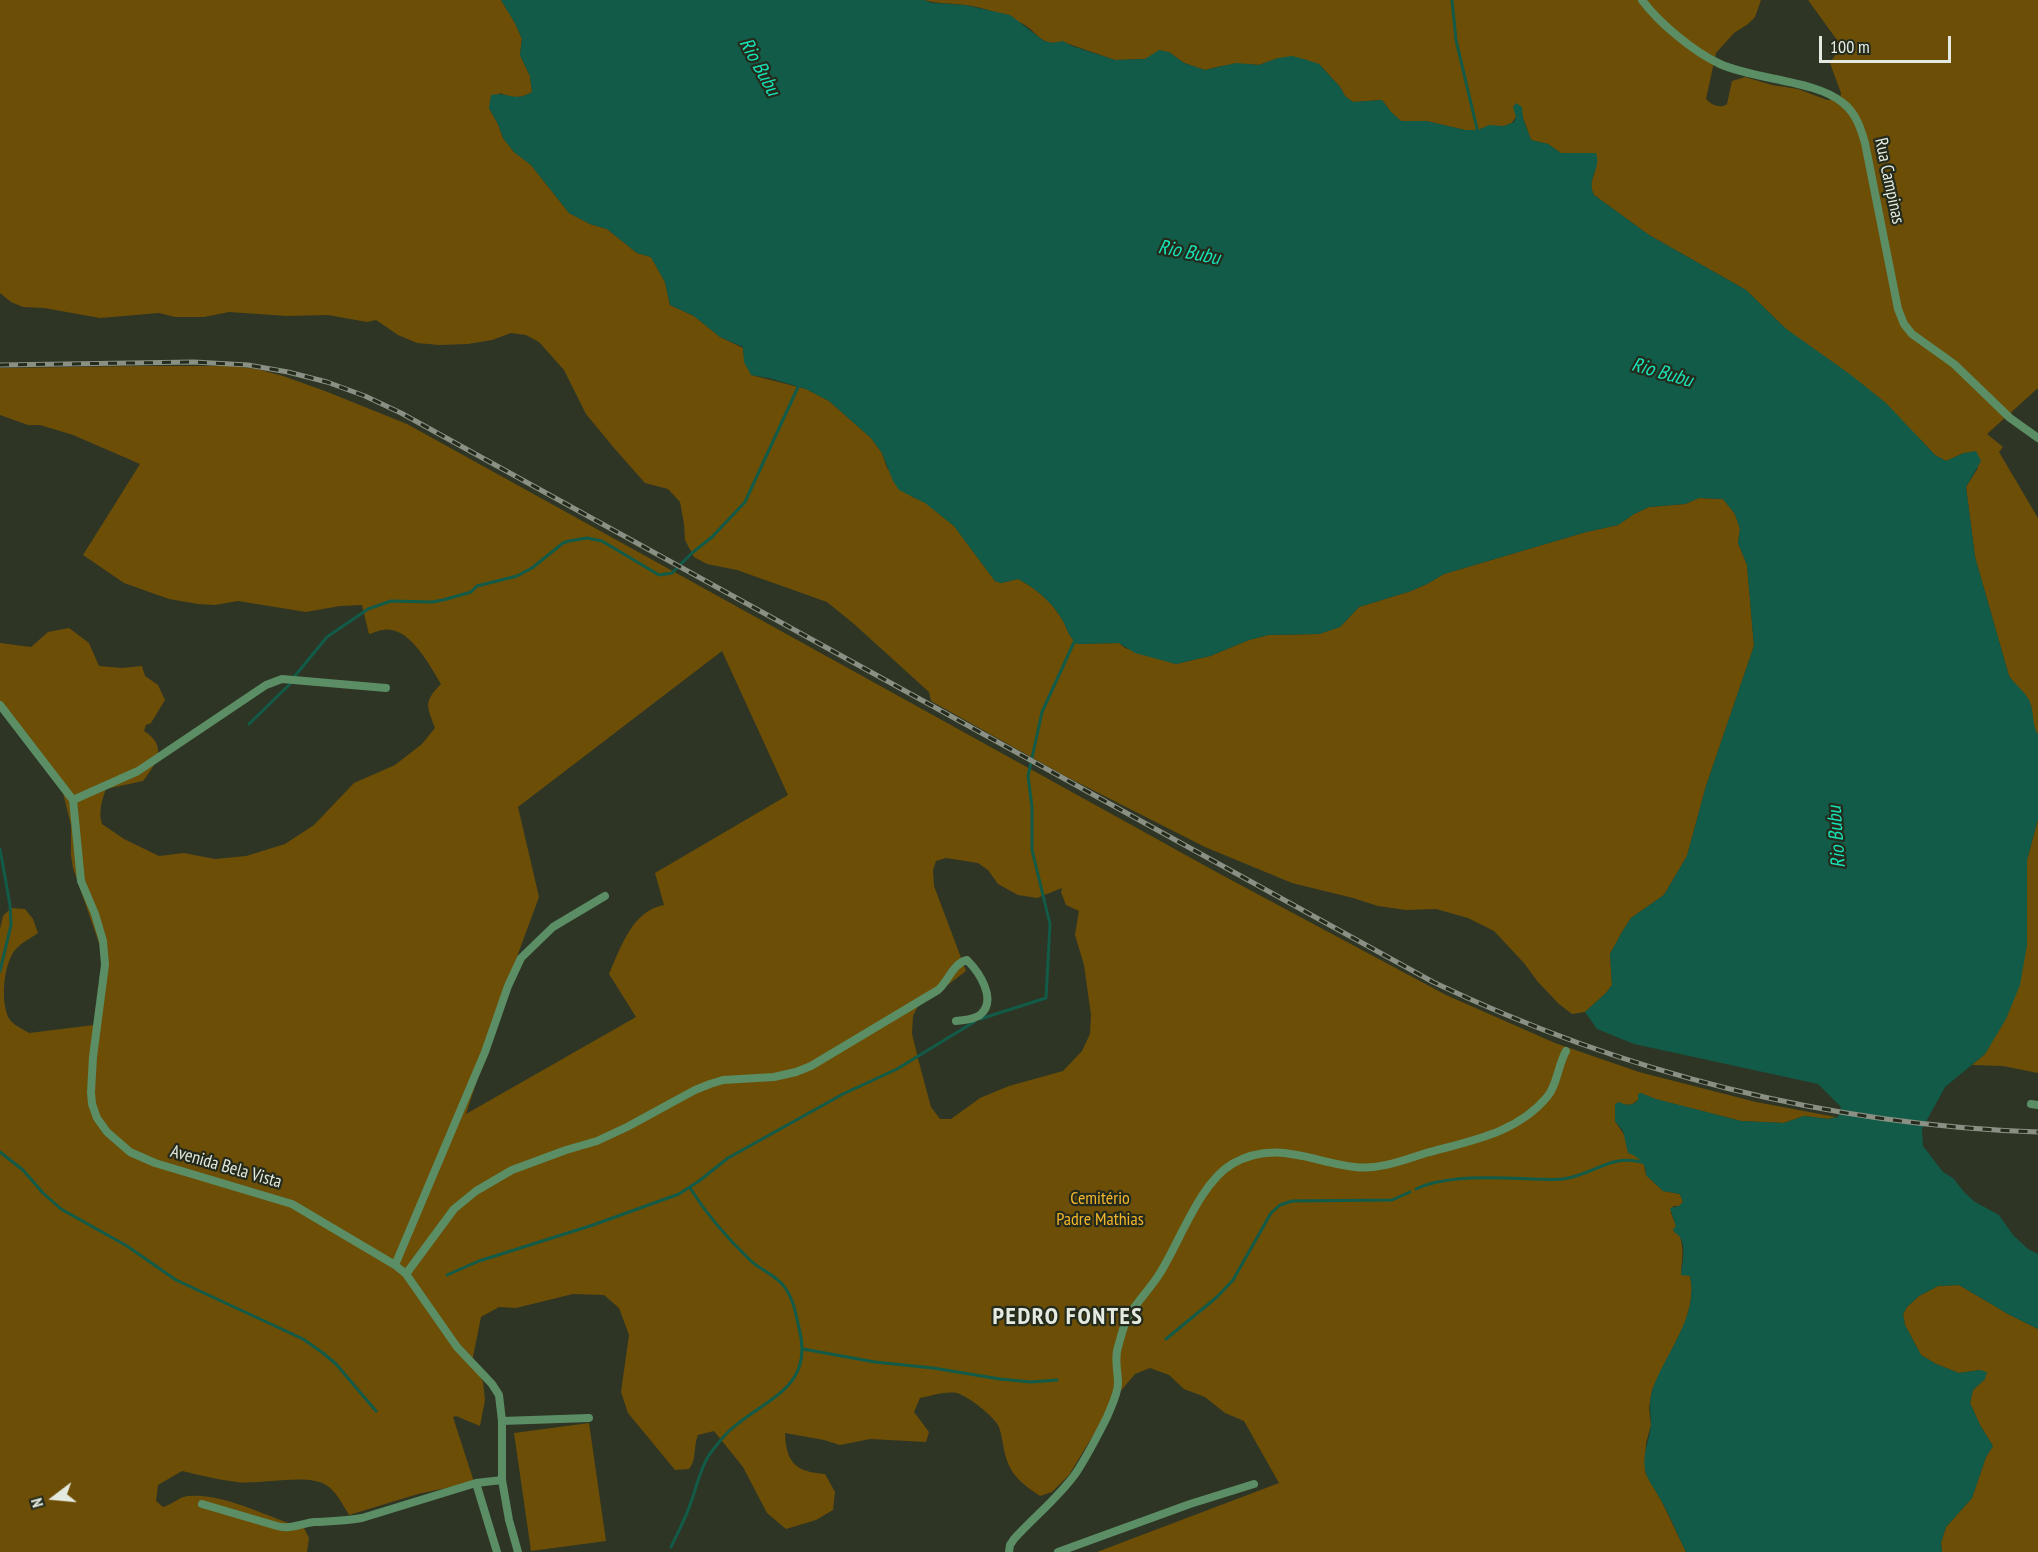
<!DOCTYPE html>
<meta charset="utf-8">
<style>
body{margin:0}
#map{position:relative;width:2038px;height:1552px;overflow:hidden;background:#2e3525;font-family:"PT Sans Narrow",sans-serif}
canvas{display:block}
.north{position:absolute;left:24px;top:1468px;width:60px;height:60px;-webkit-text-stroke:4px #252b1c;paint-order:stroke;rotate:254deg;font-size:16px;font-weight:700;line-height:24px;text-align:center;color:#e5eae0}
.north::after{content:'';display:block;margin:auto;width:21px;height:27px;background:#e5eae0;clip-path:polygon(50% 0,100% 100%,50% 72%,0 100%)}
.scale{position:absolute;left:1819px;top:36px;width:132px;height:27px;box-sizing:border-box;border:3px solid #e5eae0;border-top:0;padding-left:8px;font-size:18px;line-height:21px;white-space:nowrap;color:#e5eae0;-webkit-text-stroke:4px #252b1c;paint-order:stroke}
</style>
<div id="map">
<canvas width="2038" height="1552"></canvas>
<div class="north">N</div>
<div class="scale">100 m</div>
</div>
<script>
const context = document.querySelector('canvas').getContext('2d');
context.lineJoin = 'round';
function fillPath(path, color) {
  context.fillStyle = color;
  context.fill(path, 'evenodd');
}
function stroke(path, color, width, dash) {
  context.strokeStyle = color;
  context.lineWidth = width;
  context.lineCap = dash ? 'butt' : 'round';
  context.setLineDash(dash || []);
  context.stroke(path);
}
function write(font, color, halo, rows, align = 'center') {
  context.font = font + ' "PT Sans Narrow",sans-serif';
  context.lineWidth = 4.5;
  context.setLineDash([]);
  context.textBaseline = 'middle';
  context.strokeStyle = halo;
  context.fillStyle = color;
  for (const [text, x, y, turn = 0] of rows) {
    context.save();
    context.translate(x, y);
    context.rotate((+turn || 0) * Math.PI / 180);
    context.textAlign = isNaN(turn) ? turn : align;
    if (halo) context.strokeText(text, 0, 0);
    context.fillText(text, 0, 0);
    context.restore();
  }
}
fillPath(new Path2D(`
 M0,0H501L515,23L522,39L520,55L530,76L532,92C520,99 513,98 500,93L489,108L498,124L503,138L514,152L531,165L569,213L590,224L607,229L637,253L651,257L665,282L670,305L694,316L720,337L743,348V352L751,375L806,389L829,401L871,438L882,453L887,468L912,497L925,502L954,526L995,581L1001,583L1018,579C1035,588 1050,600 1060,616C1068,628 1066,633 1077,644L1119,643L1125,648L1176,664L1210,656L1249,640L1268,635L1319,634L1340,627L1359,607L1411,591L1427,584L1444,574L1586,532L1618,525L1634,514L1649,507L1685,504L1699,498L1723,499L1735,514L1740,529L1738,543L1747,565L1754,646L1706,786L1687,856L1664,895L1631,918L1622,932L1610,954L1612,985L1606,993L1585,1012L1572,1014L1559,1004L1538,982L1524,963L1494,931L1468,918L1436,909L1406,910L1378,906L1353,898L1292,883L1205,847L1065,776L931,701L929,692L854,624L827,602L737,570L707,564L694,557L685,540L684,524L680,502L668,489L645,483L614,448L586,414L564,370L539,342L526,335L511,333L492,340L468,344L439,345L417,343L398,335L376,320L367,322L328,315L287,316L229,312L204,317H175L159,313L100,318L44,308L23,307L11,302L0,293Z
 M924,0H1761L1755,17L1748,24L1734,33L1716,53L1706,99C1711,105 1721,109 1727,104L1732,81L1745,77L1772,85L1798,89L1827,100L1840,99L1841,93L1830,63L1840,48L1837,40L1808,0H2038V388L1987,434L2003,447L1999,452L2038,518V735L2034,727L2031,705L2009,676L1975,557L1966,487L1978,468L1964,453L1946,461L1935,455L1921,440L1785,328L1746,290L1649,235L1594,195L1590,186L1595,171L1571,153H1561L1548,144L1531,140L1523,118L1515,110L1516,117L1510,125L1478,130H1465L1426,121H1401L1391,112L1382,100L1353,102L1345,96L1340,87L1319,64L1278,58L1259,65L1248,64L1221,66L1205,70L1184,63L1169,52L1145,59L1115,60L1063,42C1038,47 1037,29 1019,22C1001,14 984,7 965,5C951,3 937,4 924,0Z
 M140,366H230L257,369L283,376L325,391L407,424L1220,874L1446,995L1555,1043L1639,1072L1756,1102L1836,1117L1828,1119L1804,1116L1784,1123L1741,1121L1651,1098L1639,1099L1631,1105L1615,1104V1121L1644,1165L1646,1175L1663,1191L1680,1194L1683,1202L1679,1206H1673L1671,1213C1681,1239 1685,1243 1681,1271L1690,1276L1692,1288L1690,1305L1685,1323L1652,1390L1649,1408L1651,1425L1646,1443L1645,1472L1662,1502L1686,1552H1097L1279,1483L1244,1421L1225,1413L1205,1397L1184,1389L1169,1375L1150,1368L1135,1374L1119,1393L1069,1475L1052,1492L1040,1496C1030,1489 1019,1482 1012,1471C1003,1457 1004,1442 999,1427C995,1417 968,1396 957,1393C945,1391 931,1396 920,1398L914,1412L929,1432L926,1442L870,1439L840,1445L824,1440L785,1433C786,1462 795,1472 825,1474L835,1492L833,1510L816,1520L786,1529L767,1513L743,1467L714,1431L698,1435C693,1447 697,1459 689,1469L675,1470L628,1413L621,1392L629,1335L619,1308L604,1295L573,1294L516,1308L499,1307L481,1317L472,1362L483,1382L485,1400L480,1426L456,1416L453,1417L474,1482L418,1494L349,1515C343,1505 336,1491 326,1485C307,1473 261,1485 237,1482C219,1480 200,1475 182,1471L158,1485L156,1501L163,1507C172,1505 178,1497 188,1496C226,1493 268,1518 304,1528L309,1538L307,1552H0V929L3,916L11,908L25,909L33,919L38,933C31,938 21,943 15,950C3,965 0,1005 10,1020C15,1026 23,1029 29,1033L94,1025L99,998V977L102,973L101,949L73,868L71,855V825L63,793L0,710V643L31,647L48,632L69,628L89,643L99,666L122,668L142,666L145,676L158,685L165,700L151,723L146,725L144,731C168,746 157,763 143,781L106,789C102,799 98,813 102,824L124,839L159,856L184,853L215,859L246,856L285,844L314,825L354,783L395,765L422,744L435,728C427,706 423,702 441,684C430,666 409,625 383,630C379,630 374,633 369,634L362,605L340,606L306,612L238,601L215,605L198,604L169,599L124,583L83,555L140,464L73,435L40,425H28L0,415V368ZM722,651L788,795L655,873L664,905C632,911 621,947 609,974L636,1017L466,1114L518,954L539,897L518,807ZM946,858L978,863L988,870L998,884L1018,895L1037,898L1062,888L1061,892L1066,905L1079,911L1075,935L1084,965L1091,1015L1090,1034L1082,1051L1063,1071L1009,1086L980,1098L951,1119H940L931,1107L921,1070L912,1034L913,1016L921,1000L949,984L966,971L934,886L933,870L936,861Z
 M2038,819V1073L2003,1066L1972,1065L1985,1054L2027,945V860Z
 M1959,1285L2008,1314L2038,1329V1552H1942L1941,1543L1946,1527L1972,1498L1986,1457L1993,1446L1980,1425L1970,1403L1973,1390L1985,1379L1980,1370L1959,1373L1936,1364L1921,1355L1905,1325L1903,1314L1907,1307L1919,1296L1938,1286Z
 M589,1423L606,1541L531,1551L514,1433Z`), '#6c4e07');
fillPath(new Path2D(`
 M501,0H924L932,3L965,5L1010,15L1044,41L1053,43L1063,41L1072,46L1115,60L1145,59L1159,50L1169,52L1184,63L1205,70L1236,63L1259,65L1278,58L1292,56L1304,59L1319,64L1340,87L1345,96L1353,102L1382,100L1391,112L1401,121H1426L1465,130H1478L1489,125L1504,126L1514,122L1516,117L1513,107L1516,103L1522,107L1523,118L1531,140L1548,144L1561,153H1596C1602,169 1586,177 1594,195L1649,235L1746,290L1785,328L1851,375L1886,403L1935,455L1946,461L1964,453L1976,451L1981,461L1966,487L1975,557L2009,676C2015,685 2026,692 2030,702C2034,713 2032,724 2038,735V819L2027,860V945L2020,985L2006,1019L1985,1054L1945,1087L1922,1129L1923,1146L1943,1172L1953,1178L1965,1193L1975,1202L1999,1215L2013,1235L2028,1249L2038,1254V1329L2008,1314L1959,1285L1938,1286L1919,1296L1907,1307L1903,1314L1905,1325L1921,1355L1936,1364L1959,1373L1980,1370L1987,1372L1985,1379L1973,1390L1970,1403L1980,1425L1993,1446L1986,1457L1972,1498L1946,1527L1941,1543L1942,1552H1686C1678,1536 1671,1518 1662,1502C1657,1492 1647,1480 1645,1470C1642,1453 1650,1440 1651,1424C1651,1411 1648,1402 1653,1388C1666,1352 1699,1316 1690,1276L1681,1275C1682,1262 1689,1240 1674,1232L1673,1229L1676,1226L1670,1208L1679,1206L1683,1202L1680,1194L1663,1191L1646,1175C1647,1164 1638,1156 1628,1153L1623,1131L1615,1121V1104L1619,1102C1627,1106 1632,1106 1638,1100V1094L1641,1093L1656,1099L1741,1121L1784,1123L1804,1116L1828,1119L1838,1117L1841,1107L1818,1084L1634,1044L1597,1029L1585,1012L1606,993L1612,985L1610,954L1622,932L1631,918L1664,895L1687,856L1706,786L1754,646L1747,565L1738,543L1740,529L1735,514L1723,499L1699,498L1685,504L1649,507L1634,514L1618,525L1586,532L1444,574L1427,584L1411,591L1359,607L1340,627L1319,634L1268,635L1249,640L1210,656L1176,664L1135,653L1119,643L1077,644C1066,633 1068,628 1060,616C1050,600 1035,588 1018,579L1001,583L995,581L954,526L925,503L899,490L893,481L882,453L871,438L829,401L806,389L769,378L751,375L744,362L743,347L720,337L694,316L670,305L665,282L651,257L637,253L607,229L590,224L569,213L531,165L514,152L503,138L498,124L489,108L491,95C508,91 515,103 532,92L530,76L520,55L522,39L515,23Z`), '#115b48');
stroke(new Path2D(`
 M1452,0L1456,40L1478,133
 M294,677L327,637L368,609L391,601L432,602L443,600L471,592L477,586L517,576L532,568L563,543L569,541L587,538L602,541L659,575L672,573L692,553L712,537L745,502L799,385
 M249,724L290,684
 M0,849L10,905L11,925L0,971
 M980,1019L1046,998L1050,924L1032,850V807L1028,776L1042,712L1076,638
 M0,1152L23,1170L43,1193L61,1209L127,1246L176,1280L303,1339L323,1353L336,1364L376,1411
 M1416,1189C1448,1174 1501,1178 1535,1179C1544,1179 1554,1180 1563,1179C1594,1175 1609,1154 1642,1162
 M447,1275L479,1261L593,1225L679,1194L699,1181L728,1158L843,1094L897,1069L974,1022
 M1166,1339L1217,1297L1233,1280L1271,1213L1280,1205L1292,1201L1392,1200L1410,1192
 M803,1349L875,1362L933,1368L1000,1379L1031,1382L1057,1380
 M671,1547C678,1532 686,1518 691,1502C697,1486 700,1469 709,1455C715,1447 722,1438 729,1431C765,1398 815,1389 799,1328C796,1315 794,1301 786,1289C778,1276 762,1271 751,1261C728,1239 707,1215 690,1188`), '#115b48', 3);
stroke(new Path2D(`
 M1642,0C1659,23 1694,52 1720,64C1755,80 1816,80 1843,103C1856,113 1861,129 1865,143L1898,309L1904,324L1912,334L1954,364L2010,418L2038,438
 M0,705L73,800L81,881L95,914L103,941L105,965L93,1057L91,1092L92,1104L97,1118L107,1132L130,1152L155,1163L292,1204L395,1265L406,1274L457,1347L492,1384L499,1395L502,1421V1480L509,1520L518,1552
 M73,800L138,771L266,685L282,679L386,688
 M2031,1104L2038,1105
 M395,1265L485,1052L508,986L521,958L553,927L605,896
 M406,1274L454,1209L476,1191L512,1170L566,1150L597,1141L627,1127L695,1090L710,1084L723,1080L774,1077L796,1072L811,1066L938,990C948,982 953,963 967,960C979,972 998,1000 980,1015C973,1020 964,1020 956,1021
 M502,1421L589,1418
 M476,1483L497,1552
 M202,1504L277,1526C290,1530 302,1523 315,1522C331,1521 346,1521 362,1518L476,1483L502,1480
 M1009,1552L1010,1545L1014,1539C1034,1517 1059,1497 1076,1473C1087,1456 1098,1435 1107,1417C1111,1407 1118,1394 1118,1383C1118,1371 1114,1359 1118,1347C1121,1337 1123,1326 1128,1317C1137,1301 1151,1288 1160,1273C1180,1241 1200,1183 1232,1164C1276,1139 1311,1162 1355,1167C1379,1170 1404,1160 1426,1153C1469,1141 1516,1134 1547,1097C1557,1086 1558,1065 1566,1051
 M1058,1552L1190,1504L1254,1484`), '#5b8e64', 8);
const rail = new Path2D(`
 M0,365L194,362L248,365L288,372L327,382L365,396L401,413L1433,982C1623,1073 1828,1125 2038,1132`);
stroke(rail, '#8a9083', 5);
stroke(rail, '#252b1c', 3, [9]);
write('18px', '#e5eae0', '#252b1c', [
 ["Rua Campinas",1889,181,78],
 ["Avenida Bela Vista",226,1167,16]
]);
write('18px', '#f3b52b', '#252b1c', [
 ["Cemitério",1100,1199],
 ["Padre Mathias",1100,1220]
]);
write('italic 20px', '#16e2b6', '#252b1c', [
 ["Rio Bubu",759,67,61],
 ["Rio Bubu",1189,253,11],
 ["Rio Bubu",1662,373,16],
 ["Rio Bubu",1837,837,-94]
]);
context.letterSpacing = '1.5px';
write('bold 24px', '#e5eae0', '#252b1c', [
 ["PEDRO FONTES",1068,1317]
]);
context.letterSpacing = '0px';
</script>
